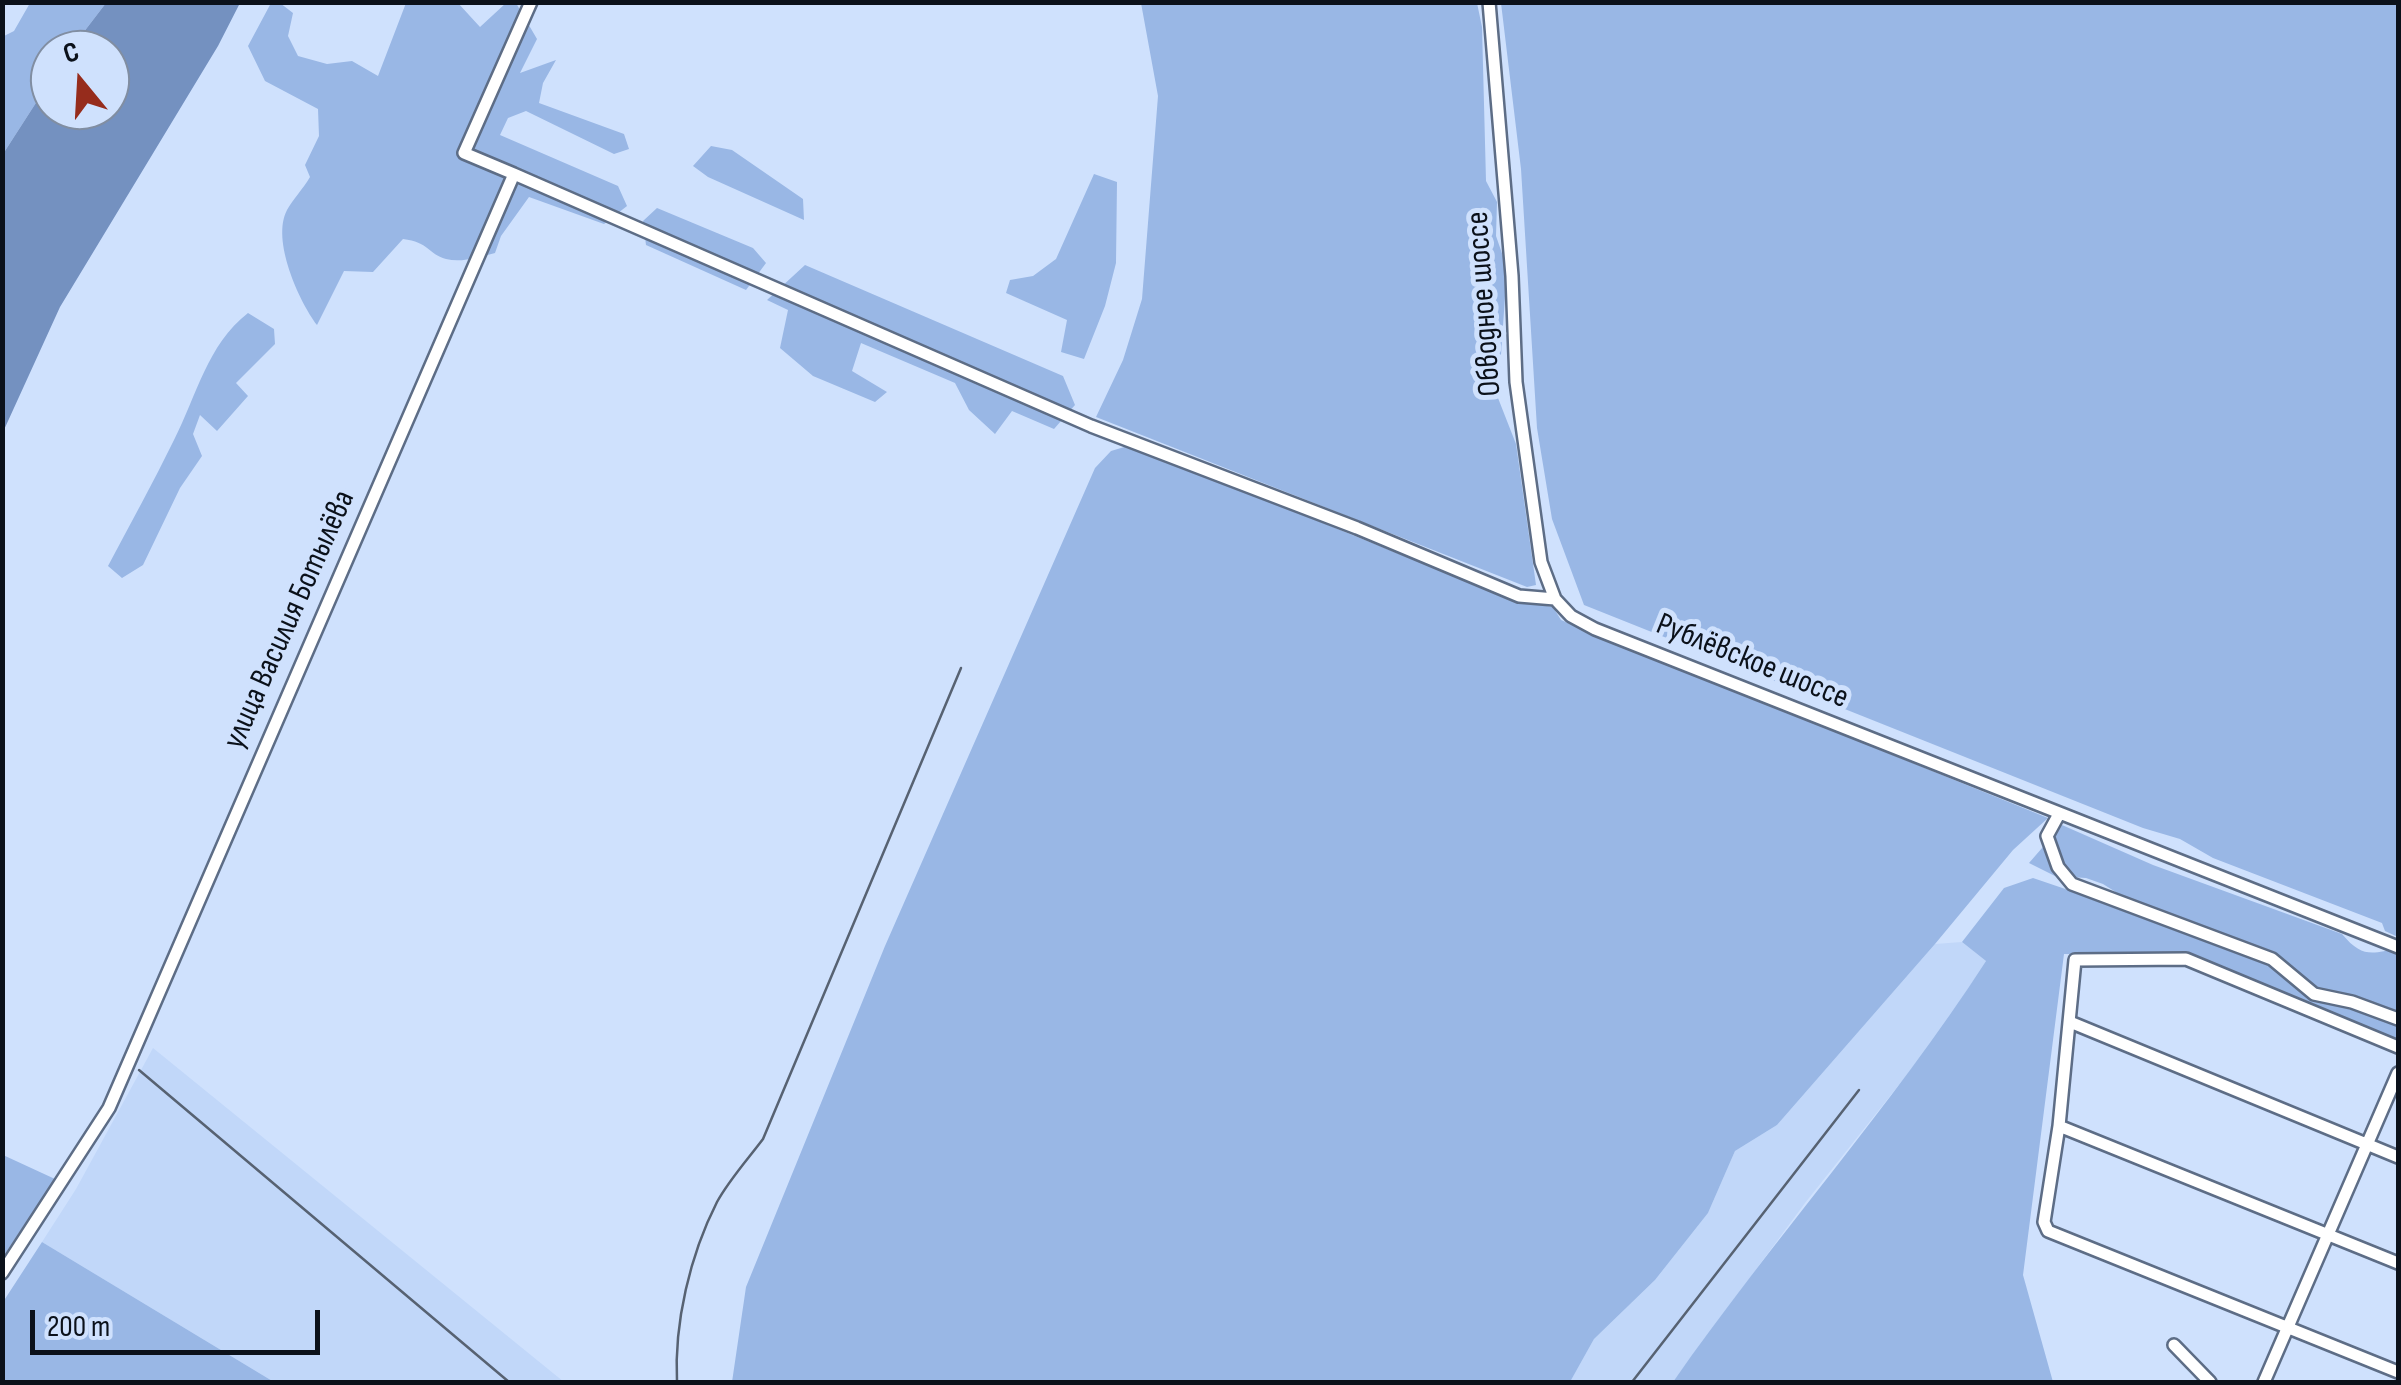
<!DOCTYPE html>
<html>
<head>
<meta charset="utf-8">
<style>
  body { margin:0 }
  #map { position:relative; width:2401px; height:1385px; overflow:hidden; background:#cfe1fd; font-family:"Sofia Sans Condensed",sans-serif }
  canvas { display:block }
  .frame { position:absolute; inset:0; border:5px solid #0b111a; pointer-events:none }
  .north { position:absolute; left:30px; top:30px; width:100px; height:100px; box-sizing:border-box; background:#cfe1fd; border:2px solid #818ea2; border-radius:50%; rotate:342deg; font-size:28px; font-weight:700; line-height:40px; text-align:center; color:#0b111a }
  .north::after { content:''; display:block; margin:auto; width:35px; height:45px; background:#962c1c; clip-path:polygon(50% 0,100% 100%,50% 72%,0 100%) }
  .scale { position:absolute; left:30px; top:1310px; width:290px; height:45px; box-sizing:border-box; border:5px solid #0b111a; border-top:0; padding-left:12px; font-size:30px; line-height:35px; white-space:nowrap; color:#0b111a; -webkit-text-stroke:8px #cfe1fd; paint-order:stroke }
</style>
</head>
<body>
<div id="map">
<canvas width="2401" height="1385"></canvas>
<div class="frame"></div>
<div class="north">С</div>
<div class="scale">200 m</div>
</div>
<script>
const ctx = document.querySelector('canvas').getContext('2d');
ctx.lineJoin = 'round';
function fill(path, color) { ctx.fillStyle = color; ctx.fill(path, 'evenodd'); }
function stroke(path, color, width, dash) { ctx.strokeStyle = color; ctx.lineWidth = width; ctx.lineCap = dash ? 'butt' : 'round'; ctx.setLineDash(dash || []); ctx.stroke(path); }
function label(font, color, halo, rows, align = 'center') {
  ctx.font = font + ' "Sofia Sans Condensed",sans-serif'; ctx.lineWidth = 10; ctx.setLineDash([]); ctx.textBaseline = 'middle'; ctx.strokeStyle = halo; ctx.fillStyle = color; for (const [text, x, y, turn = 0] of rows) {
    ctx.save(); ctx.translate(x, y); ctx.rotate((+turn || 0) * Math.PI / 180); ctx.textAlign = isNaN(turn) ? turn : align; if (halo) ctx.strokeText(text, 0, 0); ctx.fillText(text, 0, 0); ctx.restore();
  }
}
fill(new Path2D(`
  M1962 942 1986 961 1937 1037 1805 1203 1673 1382H1570L1594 1339 1655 1280 1708 1213 1735 1151 1777 1125 1935 944Z
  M153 1048 564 1382H274L42 1242 76 1189Z`), '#c1d7f9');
fill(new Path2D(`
  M30 3H106L70 50H50V81L3 154 2 37 14 31Z
  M271 3H280L293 13 288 36 298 56 327 64 352 61 378 76 406 3H458L480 27 506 3H516L537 39 520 73 556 60 543 83 539 103 624 134 629 149 614 154 526 111 508 118 500 135 618 186 627 206 604 224 529 197 501 236 495 253C479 257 462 263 446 259 428 254 429 242 403 239L373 272 344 271 317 325C299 301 271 240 287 210 293 199 303 189 310 177L305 165 319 136 318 109 265 81 248 46Z
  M1141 3H1477L1482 27 1486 181 1497 202 1496 236 1507 268 1498 398 1516 444 1536 585 1527 587 1096 417 1123 360 1142 299 1158 96Z
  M1501 3H2398V937L2385 931 2382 923 2213 858 2180 839 2143 828 1584 605 1552 519 1537 428 1521 169Z
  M711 146 732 150 803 199 804 220 708 177 693 166Z
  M1094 174 1117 182 1116 263 1105 306 1084 359 1061 352 1067 320 1006 293 1010 280 1033 276 1056 259Z
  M657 208 753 248 766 263 746 290 646 245 643 221Z
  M805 265 1063 376 1075 405 1054 429 1012 411 995 434 969 410 955 383 861 343 852 371 887 392 875 402 813 376 780 348 788 310 767 300Z
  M248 313 274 329 275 344 236 383 248 396 217 431 200 415 193 434 202 456 180 488 143 565 122 578 108 566C130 524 153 483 174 440 197 395 207 345 248 313Z
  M1131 445 1515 601 1553 607 1561 620 1575 626 2048 818 2013 850 1935 944 1777 1125 1735 1151 1708 1213 1655 1280 1594 1339 1570 1382H732L746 1287 885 946 1095 468 1111 451Z
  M2062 825 2153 865 2342 934C2362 958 2372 954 2398 948V1040L2186 955 2064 954 2023 1275 2053 1382H1673C1773 1239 1891 1108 1986 961L1962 942 2004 888 2033 878 2130 911 2133 903 2103 884 2086 878 2055 876 2029 863Z
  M3 1155 55 1179 3 1257 2 1155Z
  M42 1242 274 1382H3V1302Z`), '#99b7e5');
fill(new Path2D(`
  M106 3H240L218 46 60 307 3 432V154L50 81V110H110V50H70Z`), '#7491c0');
const minor = new Path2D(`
  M1489 2 1512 276 1516 382 1541 562 1555 599 1571 616 1595 629 2398 947
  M514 174 1091 426 1357 528 1519 596 1555 599
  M2059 814 2047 836 2058 867 2072 884 2272 959 2314 994 2352 1002 2398 1019
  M2070 1022 2398 1157
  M2398 1047 2186 959 2075 960 2059 1126 2044 1222 2048 1231 2398 1372
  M2059 1126 2398 1263
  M2 1273 109 1108 514 174 464 153 531 2
  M2174 1345 2210 1382
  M2264 1382 2398 1073`);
stroke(minor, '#5d6d86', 16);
stroke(minor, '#fff', 11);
stroke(new Path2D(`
  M139 1070 509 1382
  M677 1382C674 1323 690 1255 717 1202 729 1180 748 1159 763 1139L961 668
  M1632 1382 1859 1090`), '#576272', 2.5);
label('32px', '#0b111a', '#cfe1fd', [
  ["Обводное шоссе",1485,304,-94],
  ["улица Василия Ботылёва",290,620,-66],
  ["Рублёвское шоссе",1752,662,22]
]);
</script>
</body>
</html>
